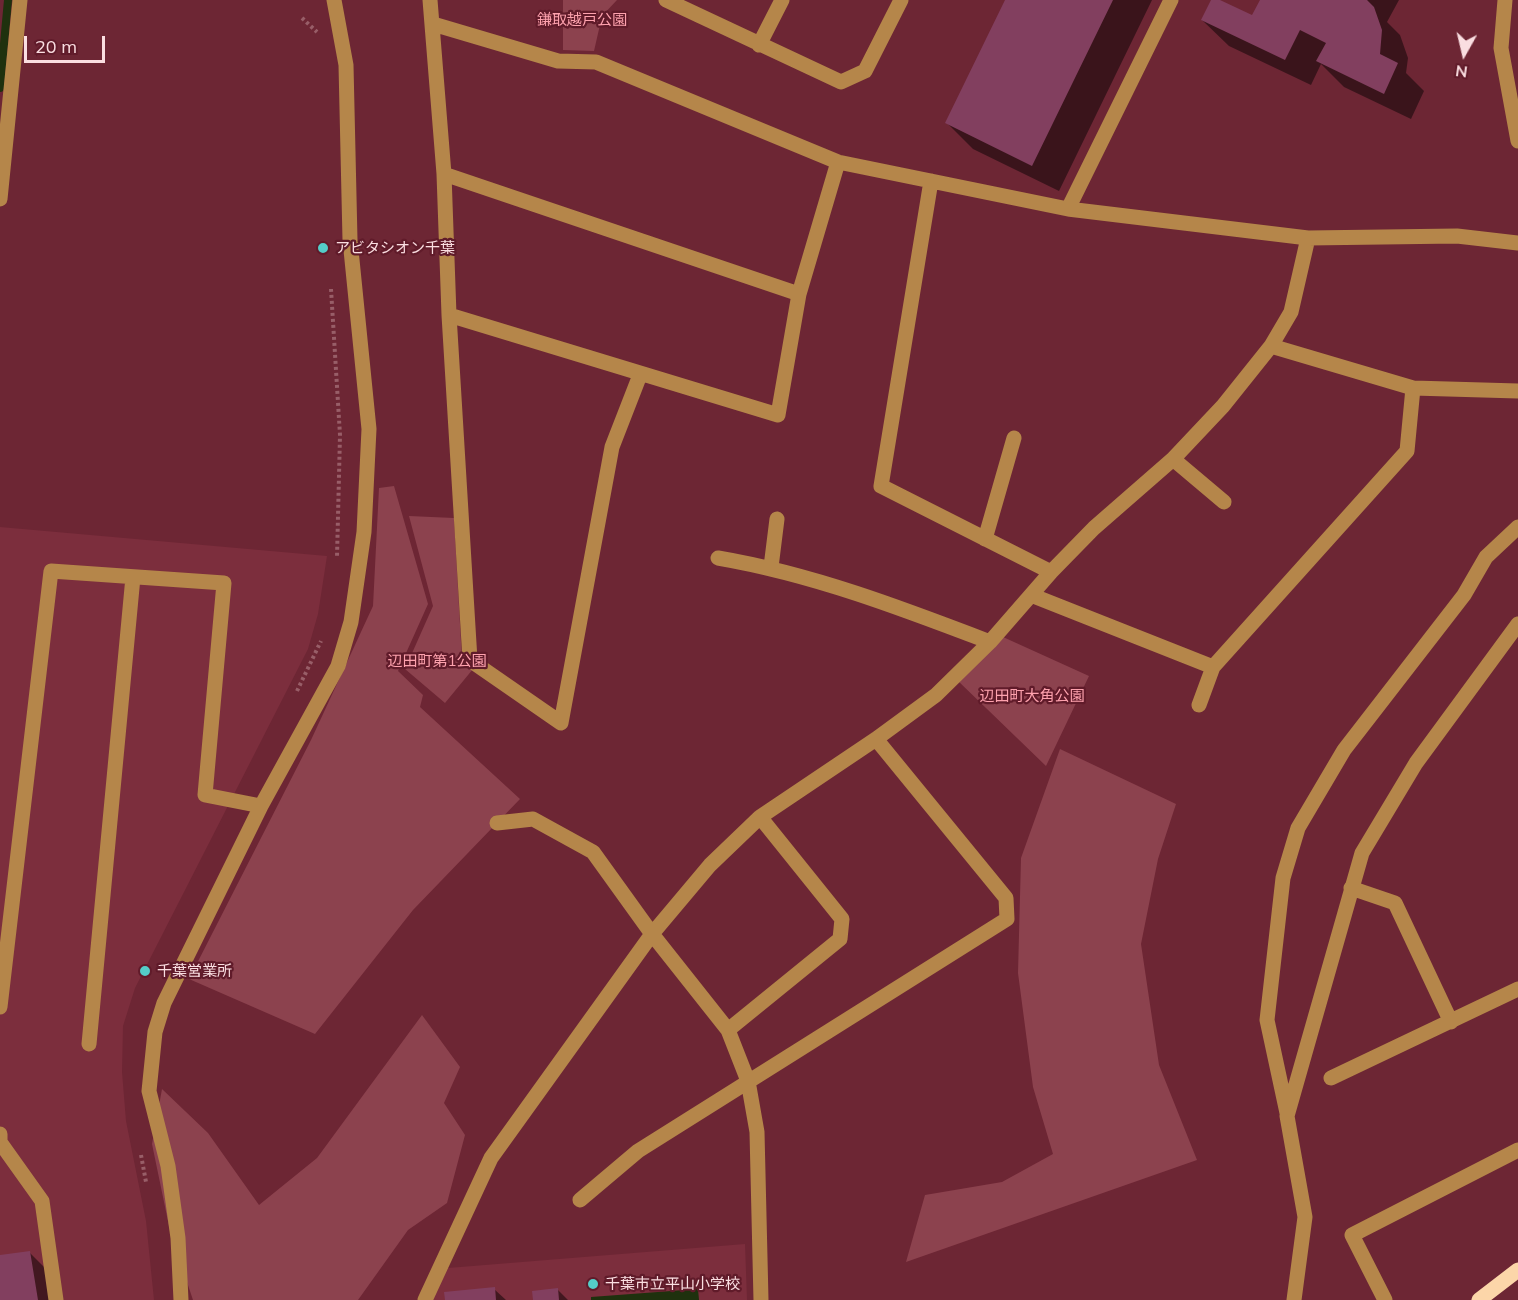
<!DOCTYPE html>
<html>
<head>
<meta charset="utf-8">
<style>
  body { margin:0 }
  #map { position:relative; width:1518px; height:1300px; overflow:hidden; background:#6d2634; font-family:Mulish,sans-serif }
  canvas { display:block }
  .north { position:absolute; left:1434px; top:24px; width:60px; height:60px; -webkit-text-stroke:4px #601b2a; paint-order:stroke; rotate:188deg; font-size:16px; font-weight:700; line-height:24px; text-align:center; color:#fadee1 }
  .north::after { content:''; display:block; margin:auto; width:21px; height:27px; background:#fadee1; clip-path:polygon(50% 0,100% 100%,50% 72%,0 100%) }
  .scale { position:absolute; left:24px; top:36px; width:81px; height:27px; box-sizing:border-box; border:3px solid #fadee1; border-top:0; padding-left:8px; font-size:18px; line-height:21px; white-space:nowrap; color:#fadee1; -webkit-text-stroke:4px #601b2a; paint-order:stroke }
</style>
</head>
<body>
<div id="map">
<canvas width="1518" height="1300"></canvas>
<div class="north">N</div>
<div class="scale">20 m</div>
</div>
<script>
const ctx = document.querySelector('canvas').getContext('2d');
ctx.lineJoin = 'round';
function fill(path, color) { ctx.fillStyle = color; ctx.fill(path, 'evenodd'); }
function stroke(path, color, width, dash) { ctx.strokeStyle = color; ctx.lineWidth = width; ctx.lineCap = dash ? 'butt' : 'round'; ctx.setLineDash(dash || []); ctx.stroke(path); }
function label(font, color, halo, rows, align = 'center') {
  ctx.font = font + ' Mulish,"Noto Sans JP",sans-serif'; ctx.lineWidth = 4.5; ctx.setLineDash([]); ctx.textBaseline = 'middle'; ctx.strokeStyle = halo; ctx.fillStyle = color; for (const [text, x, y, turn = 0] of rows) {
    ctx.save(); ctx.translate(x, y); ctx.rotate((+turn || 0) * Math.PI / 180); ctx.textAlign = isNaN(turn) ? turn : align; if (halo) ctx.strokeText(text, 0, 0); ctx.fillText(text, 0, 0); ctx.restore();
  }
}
fill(new Path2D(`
  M0 527 327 556 318 614 308 649 135 988 123 1026 122 1072 126 1121 146 1221 154 1300H0Z
  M745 1244 747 1300H431L448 1268Z`), '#7c2e3d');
fill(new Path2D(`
  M563 0H617L602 16 594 51 563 50Z
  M394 486 428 604 398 671 423 695 420 707 520 799 413 910 315 1034 189 979 311 740 373 606 379 488Z
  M409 516 454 518 462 660 473 669 445 703 405 669 433 606Z
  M1003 637 1089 676 1046 766 957 680Z
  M1060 749 1176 804 1158 859 1141 944 1159 1065 1197 1160 906 1262 925 1195 1002 1182 1053 1154 1033 1087 1018 973 1021 858Z
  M422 1015 460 1067 444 1103 465 1135 447 1203 408 1230 358 1300H193L170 1231 152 1144 162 1089 208 1133 259 1205 317 1158Z`), '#8c424e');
fill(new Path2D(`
  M698 1289 699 1300H591V1297Z`), '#1f310e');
fill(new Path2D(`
  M1007 0H1152L1059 191 973 149 947 123Z
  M1213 0 1253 17 1262 0H1399L1387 22 1400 35 1408 58 1406 73 1424 91 1411 119 1344 87 1321 64 1311 85 1229 46 1202 20Z
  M30 1253 56 1279 59 1300H0V1256Z
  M494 1289 506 1300H447Z
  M558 1290 568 1300H534Z`), '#0007');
stroke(new Path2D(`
  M0 88 8 0`), '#1f310e', 8);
fill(new Path2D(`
  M1005 0H1113L1032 166 945 123Z
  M1211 0H1220L1252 15 1260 0H1367L1374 7 1382 30 1380 54 1398 63 1384 94 1316 61 1326 43 1300 30 1285 60 1201 20Z
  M30 1251 38 1300H0V1255Z
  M495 1287 496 1300H445L444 1292Z
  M558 1288 559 1300H533L532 1291Z`), '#823f5f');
stroke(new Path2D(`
  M302 18 317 32
  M331 289 340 435 337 557
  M297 691 321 641
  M141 1155 146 1182`), '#985e68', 4, [3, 3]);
stroke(new Path2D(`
  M430 0 444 174 449 315 470 660 561 723 612 447 640 375
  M666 0 841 82 865 71 901 0
  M1505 0 1501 48 1518 141
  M433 24 558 61 596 62 838 162 1068 209 1308 238 1457 236 1518 243
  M759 45 782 0
  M444 174 799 294
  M931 181 881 486 1051 572
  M0 199 20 0
  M1068 209 1171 0
  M449 315 778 415 799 294 838 162
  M1271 346 1413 388 1518 391
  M1173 459 1224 502
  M985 539 1014 438
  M718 558C812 574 901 608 990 642
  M771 567 777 519
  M1031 595 1213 667
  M1199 705 1213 667 1407 451 1413 388
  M497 823 533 819 593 852 652 934 728 1030 748 1081 757 1132 761 1300
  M1351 888 1395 903 1451 1022
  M0 1007 51 571 224 583 205 795 261 806
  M728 1030 840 939 842 919 760 817
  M89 1044 133 577
  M1331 1078 1518 989
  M1287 1113 1267 1020 1283 878 1298 828 1344 750 1464 595 1486 557 1518 527
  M0 1134V1142L42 1201 56 1300
  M580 1200 638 1151 1007 919 1006 898 876 739
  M181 1300 178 1238 168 1166 149 1091 155 1032 164 1003 261 806 338 666 351 622 364 532 369 429 350 240 346 65 334 0
  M425 1300 491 1158 652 934 710 865 760 817 876 739 936 695 990 642 1051 572 1094 528 1173 459 1223 406 1271 346 1291 312 1308 238
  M1294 1300 1305 1217 1287 1116 1362 853 1416 763 1518 624
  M1385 1300 1352 1235 1518 1150`), '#b5864a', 15);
stroke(new Path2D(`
  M1479 1300 1518 1270`), '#fcd6a9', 15);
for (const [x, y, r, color] of [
  [323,248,6,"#54cdc8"],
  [145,971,6,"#54cdc8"],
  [593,1284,6,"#54cdc8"]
]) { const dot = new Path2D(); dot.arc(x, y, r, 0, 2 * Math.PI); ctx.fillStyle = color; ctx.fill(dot); stroke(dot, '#601b2a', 2); }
label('15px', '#fea2ae', '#601b2a', [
  ["鎌取越戸公園",582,20],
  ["辺田町第1公園",437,661],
  ["辺田町大角公園",1032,696]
]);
label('15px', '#fadee1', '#601b2a', [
  ["アビタシオン千葉",335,248],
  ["千葉営業所",157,971],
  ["千葉市立平山小学校",605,1284]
], 'left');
</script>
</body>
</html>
